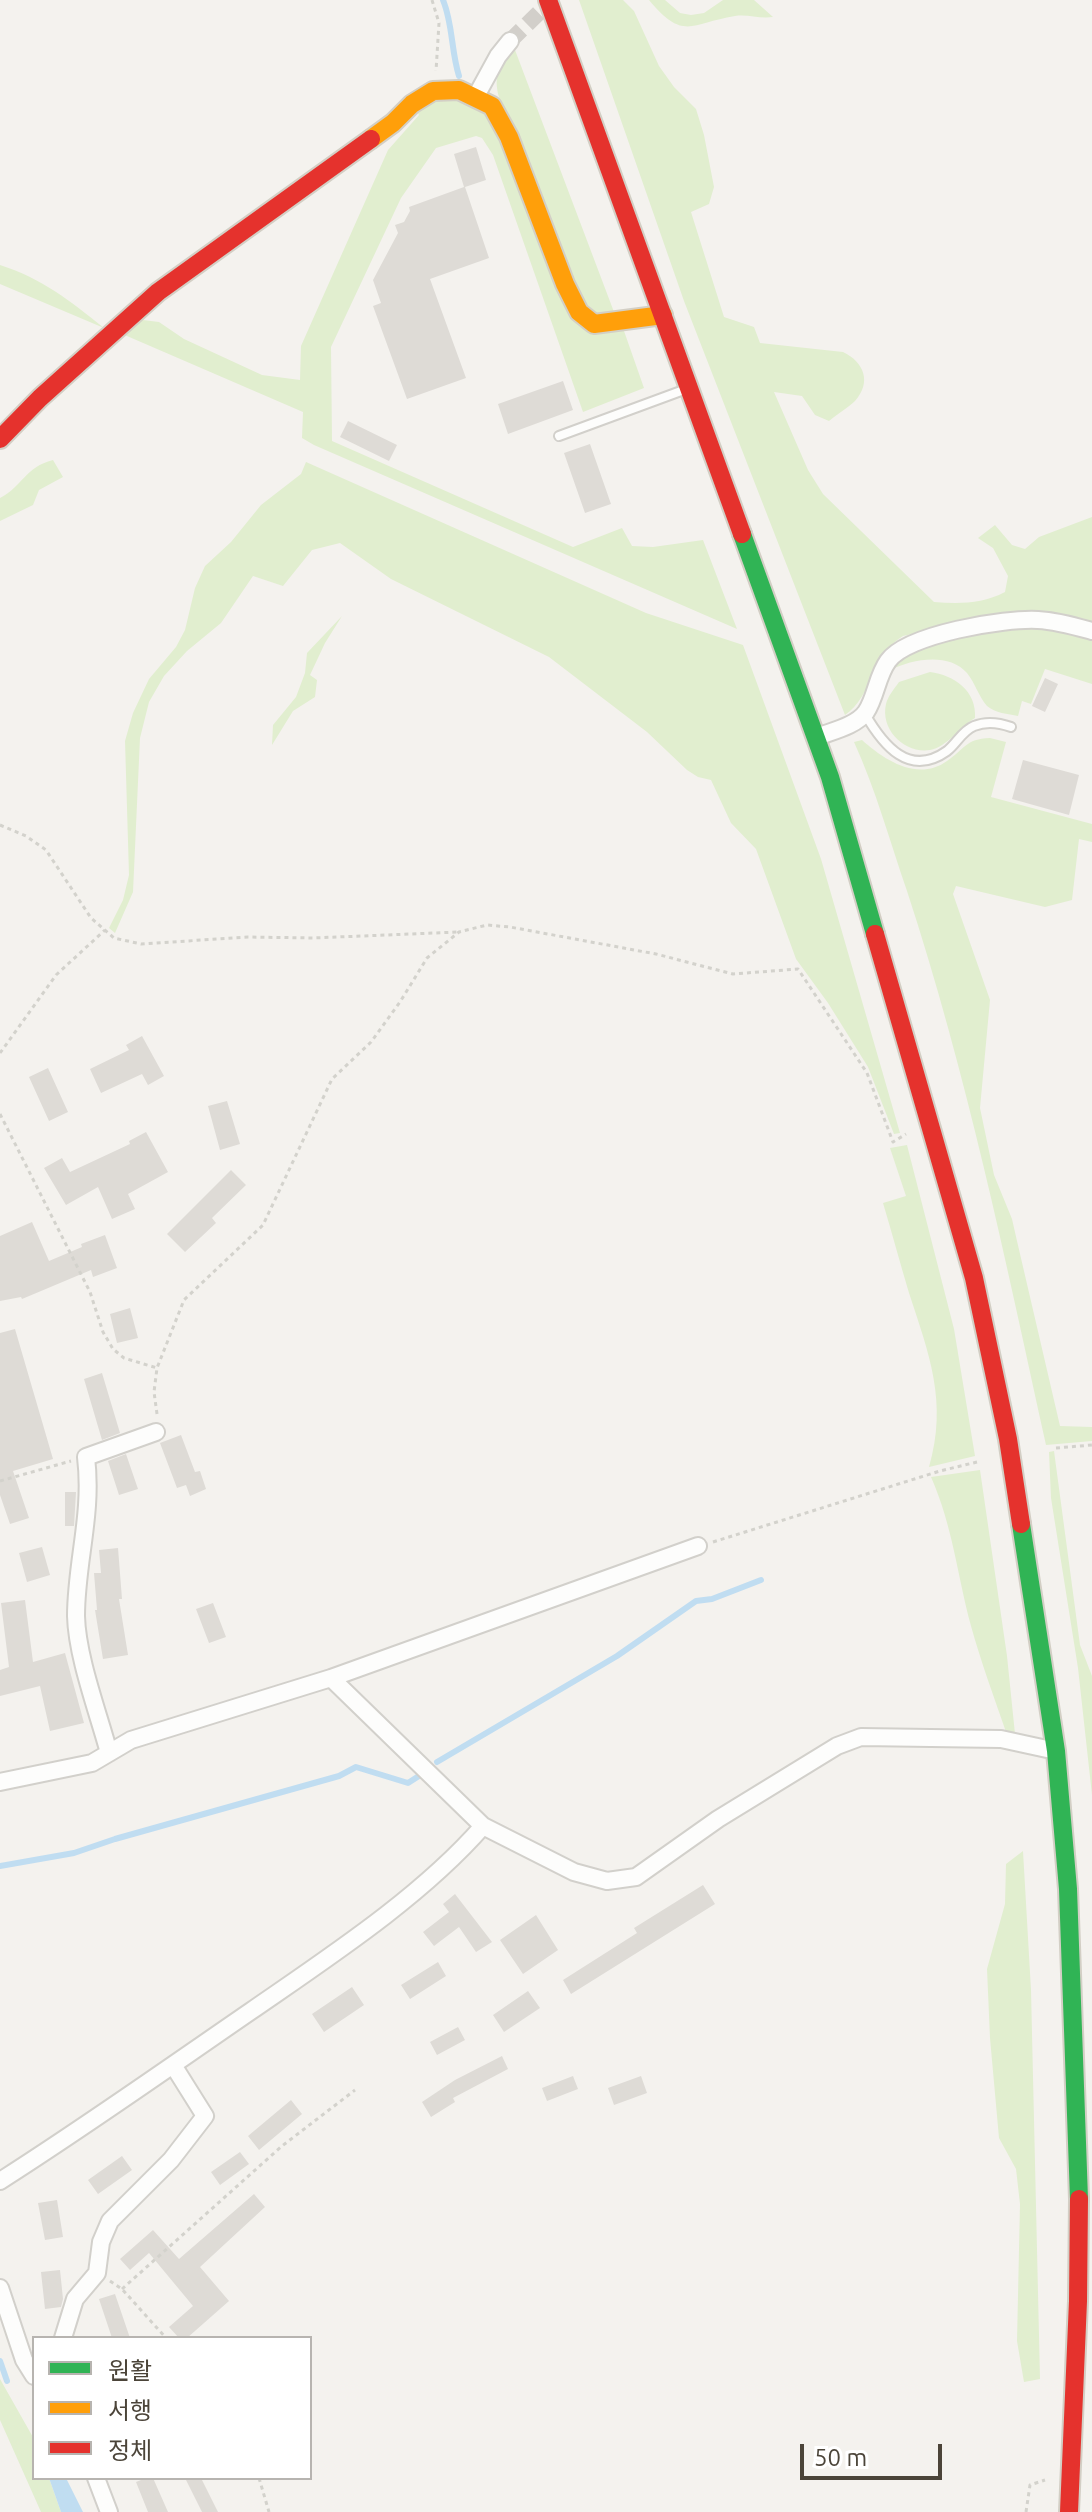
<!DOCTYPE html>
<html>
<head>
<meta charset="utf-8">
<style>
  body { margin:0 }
  #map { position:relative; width:1092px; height:2512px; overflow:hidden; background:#f4f2ee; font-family:Ubuntu,"Noto Sans KR",sans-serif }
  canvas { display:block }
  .legend { position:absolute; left:32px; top:2336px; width:280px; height:144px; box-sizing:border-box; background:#fff; border:2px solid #b7b4b0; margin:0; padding:10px 14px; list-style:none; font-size:24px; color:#4b4439 }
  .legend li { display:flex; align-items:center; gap:16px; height:40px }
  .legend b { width:40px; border:2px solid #b7b4b0 }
  .scale { position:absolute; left:800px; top:2444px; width:142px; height:36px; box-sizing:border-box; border:4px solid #4b4439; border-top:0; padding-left:10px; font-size:24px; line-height:28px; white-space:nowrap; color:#4b4439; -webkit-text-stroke:6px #fff; paint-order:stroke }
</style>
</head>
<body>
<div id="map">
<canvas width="1092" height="2512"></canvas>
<ul class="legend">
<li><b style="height:10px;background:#30b455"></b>원활</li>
<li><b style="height:10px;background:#ff9f0a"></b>서행</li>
<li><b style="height:10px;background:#e5322d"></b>정체</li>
</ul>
<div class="scale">50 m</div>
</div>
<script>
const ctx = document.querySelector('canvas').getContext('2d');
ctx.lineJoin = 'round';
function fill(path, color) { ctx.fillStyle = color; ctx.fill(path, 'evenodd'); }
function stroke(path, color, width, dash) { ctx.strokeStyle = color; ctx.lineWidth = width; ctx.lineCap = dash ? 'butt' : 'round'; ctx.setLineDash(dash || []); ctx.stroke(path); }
fill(new Path2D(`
  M579 0H623L634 11 659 66 674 87 696 109 704 135 714 187 709 204 691 212 724 317 754 327 760 343 843 352C864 362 872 382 855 401 848 408 837 414 829 421L815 415 802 396 774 392 808 470 823 494 934 602C959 604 982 604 1005 592L1008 576 993 548 978 538 995 525 1012 545 1025 549 1039 537 1092 517V625L999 615 903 636C872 655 873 696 845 715L684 301Z
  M649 0H665L680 13 691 15 704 13 723 0H754L773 17C759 19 748 14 735 16 691 23 684 42 649 0Z
  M515 50 614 312 599 315 583 301 500 100C493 80 497 63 515 50Z
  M450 96 483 113 495 125 562 294 624 331 644 388 583 412 493 155 482 138 476 136 436 148 401 198 331 347 332 441 573 547 622 528 632 546 653 547 703 540 737 629 314 445 302 438 303 412 120 333 135 319 159 322 184 339 262 375 300 380 301 346 388 150 419 115 415 108Z
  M0 265C43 279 69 300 104 328L0 284Z
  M53 460 63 477 39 490 33 505 0 521V498C23 486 25 467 53 460Z
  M306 462 646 613 743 645 821 859 900 1133 894 1134 868 1067 828 1003 796 959 756 849 731 823 711 780 698 777 687 770 647 732 549 657 391 579 340 543 312 550 283 586 253 576 221 623 187 651 164 676 149 702 140 738 133 892 115 933 109 928 123 900 129 875 125 741 133 713 149 679 176 647 185 630 195 588 205 566 231 542 261 505 301 474Z
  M342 616 325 643 310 675 317 680 315 697 293 711 272 745 273 725 296 697 305 673 307 653Z
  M1042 624 1092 635V684L1045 669 1031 704 1022 701 1018 716C1008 714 995 713 987 706 979 697 975 683 967 673 949 652 912 659 890 670L909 649 988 630Z
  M930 672C954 675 977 691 975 718 960 727 947 747 930 750 905 754 880 730 886 704 888 696 894 689 899 682Z
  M990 738 1006 742 991 797 1092 824V842L1079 839 1072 900 1045 907 956 886 953 894 990 1000 980 1108 994 1175 1012 1219 1017 1241 1060 1426 1092 1427V1441L1046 1445C1005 1258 967 1074 907 891 890 842 876 790 854 742L862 740C884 760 918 782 947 761 965 749 965 739 990 738Z
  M907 1145 954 1329 975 1456 929 1467C948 1402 929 1354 909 1293 900 1263 892 1233 883 1203L906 1196 890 1148Z
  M1054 1451 1080 1645 1092 1676V1795L1078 1668 1051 1498 1049 1452Z
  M980 1470 1007 1656 1015 1734 1006 1732C994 1697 981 1662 971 1626 957 1574 953 1527 931 1477Z
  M1023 1851 1031 1990 1040 2379 1024 2382 1017 2341 1020 2204 1016 2169 999 2138 990 2038 987 1969 1005 1904 1006 1864Z
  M0 2379 34 2439V2478H49L61 2512H41L0 2420Z`), '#e1eecf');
fill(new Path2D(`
  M49 2478H66L83 2512H61Z`), '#c0ddf1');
stroke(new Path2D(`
  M443 0C453 24 451 51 459 76
  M437 1762 617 1656 696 1601 712 1599 761 1580
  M0 1866 74 1853 115 1839 339 1776 356 1767 408 1783 422 1774
  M0 2361 7 2381`), '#c0ddf1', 6);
fill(new Path2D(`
  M476 147 486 180 465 187 489 258 430 279 466 378 407 399 373 306 381 303 373 280 398 233 395 225 404 222 410 211 409 207 464 187 454 154Z
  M563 381 573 410 508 434 498 404Z
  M348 421 397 445 389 461 340 437Z
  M590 444 611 504 585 513 564 453Z
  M1045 678 1058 684 1045 712 1032 706Z
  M1023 760 1079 775 1069 815 1012 799Z
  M142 1036 164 1076 148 1085 142 1074 101 1093 90 1069 129 1050 126 1045Z
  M48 1068 68 1112 49 1121 29 1077Z
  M227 1101 240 1144 220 1150 208 1106Z
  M146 1132 168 1172 128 1194 135 1209 112 1219 98 1187 66 1205 44 1168 62 1158 70 1172 130 1144 129 1141Z
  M231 1170 246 1185 212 1218 216 1223 185 1252 167 1234Z
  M32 1222 49 1261 82 1247 81 1244 105 1235 117 1268 93 1277 91 1270 22 1299 21 1297 0 1301V1236Z
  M130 1308 138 1338 117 1343 110 1314Z
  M15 1329 53 1459 13 1471 29 1518 10 1524 0 1495V1333Z
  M102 1373 120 1433 102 1440 84 1379Z
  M181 1435 195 1472 200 1471 206 1489 190 1496 186 1485 177 1488 160 1443Z
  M126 1454 138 1489 119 1495 108 1461Z
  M65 1492H76L74 1526H65Z
  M42 1547 50 1575 27 1582 19 1553Z
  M118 1548 122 1599H119L128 1655 103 1659 95 1610H97L94 1573H101L99 1550Z
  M25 1600 33 1662 65 1653 84 1723 50 1731 40 1686 0 1696V1670L9 1667 1 1603Z
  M213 1603 226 1637 209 1643 196 1609Z
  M703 1885 715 1904 571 1994 563 1980 637 1933 634 1928Z
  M455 1894 492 1942 476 1952 459 1927 434 1946 423 1932 449 1912 443 1904Z
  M536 1915 558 1950 523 1974 500 1940Z
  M438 1962 446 1976 410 1999 401 1985Z
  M352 1987 364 2005 324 2032 312 2014Z
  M528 1991 540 2008 504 2032 493 2015Z
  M458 2027 465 2040 437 2055 430 2042Z
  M502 2056 508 2069 453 2098 455 2102 431 2117 422 2102 455 2080Z
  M573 2076 578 2089 547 2101 542 2088Z
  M641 2076 647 2093 614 2105 608 2088Z
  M291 2100 302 2114 259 2150 248 2136Z
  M240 2152 249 2164 220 2185 211 2172Z
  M122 2156 132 2170 98 2194 88 2180Z
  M254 2194 265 2207 200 2267 229 2301 187 2338H179L169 2327 193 2306 149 2253 130 2270 120 2259 153 2230 179 2259Z
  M57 2200 63 2237 45 2240 38 2203Z
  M60 2270 63 2299 61 2307 45 2309 41 2272Z
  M115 2294 130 2338H112L99 2299Z
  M146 2478H153L168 2512H148L136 2482Z
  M185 2478H201L218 2512H202Z`), '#dedbd6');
stroke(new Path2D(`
  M510 41 551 1`), '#d2cfca', 16, [16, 8]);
const lane = new Path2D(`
  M559 436 681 391
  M865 714C883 745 909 778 947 751 957 743 962 731 974 726 986 721 1000 723 1011 727`);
const street = new Path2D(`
  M475 98 498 56 510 41
  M817 737C832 731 856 726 866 712 876 697 877 676 888 661 907 634 1005 618 1038 620 1057 621 1074 626 1092 631
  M331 1678 483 1826 574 1872 607 1881 636 1877 718 1819 837 1746 861 1737 1001 1739 1056 1751
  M109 1753C98 1712 77 1657 76 1616 76 1562 93 1514 86 1457L156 1432
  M0 1782 92 1763 131 1740 331 1678 698 1546
  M0 2181C85 2127 168 2068 251 2011 329 1957 421 1897 483 1826
  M0 2288 24 2360 34 2376
  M63 2338 75 2299 97 2273 101 2242 110 2221 171 2160 205 2116 173 2065
  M96 2478 109 2512`);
const fast = new Path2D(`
  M742 534 830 777 875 934
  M1021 1524 1056 1751 1068 1889 1079 2199`);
const slow = new Path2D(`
  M371 139 393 123 412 104 433 91 459 90 492 106 509 137 565 284 579 312 594 324 663 315`);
const jam = new Path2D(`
  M548 0 742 534
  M0 439 40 398 158 292 371 139
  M875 934 974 1278 1008 1439 1021 1524
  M1069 2512 1078 2301 1079 2199`);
stroke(lane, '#d2d0cb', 12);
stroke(street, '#d2d0cb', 20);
stroke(fast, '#d3cfc5', 22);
stroke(slow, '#d3cfc5', 22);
stroke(jam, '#d3cfc5', 22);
stroke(new Path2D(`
  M432 0 439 23 436 71
  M0 825 26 836 46 850 91 918 114 938 141 944 248 937 313 938 459 932
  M0 1053 56 975 105 930
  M0 1114 90 1292 103 1332 113 1349 124 1358 157 1368
  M157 1414 154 1392 157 1368 184 1300 263 1225 332 1079 371 1042 400 1002 427 958 459 932 487 925 510 927 656 954 733 974 798 969 867 1073 893 1142 906 1134
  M1056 1448 1092 1445
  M0 1481 71 1461
  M713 1542 940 1471 977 1462
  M110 2281 122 2289 166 2338
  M122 2289 282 2146 355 2090
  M259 2478 269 2512
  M1026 2512 1030 2485 1045 2480`), '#d3d2cc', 3, [4, 4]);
stroke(lane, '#fdfdfc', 8);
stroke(street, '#fdfdfc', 16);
stroke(fast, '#30b455', 18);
stroke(slow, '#ff9f0a', 18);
stroke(jam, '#e5322d', 18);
</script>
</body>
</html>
